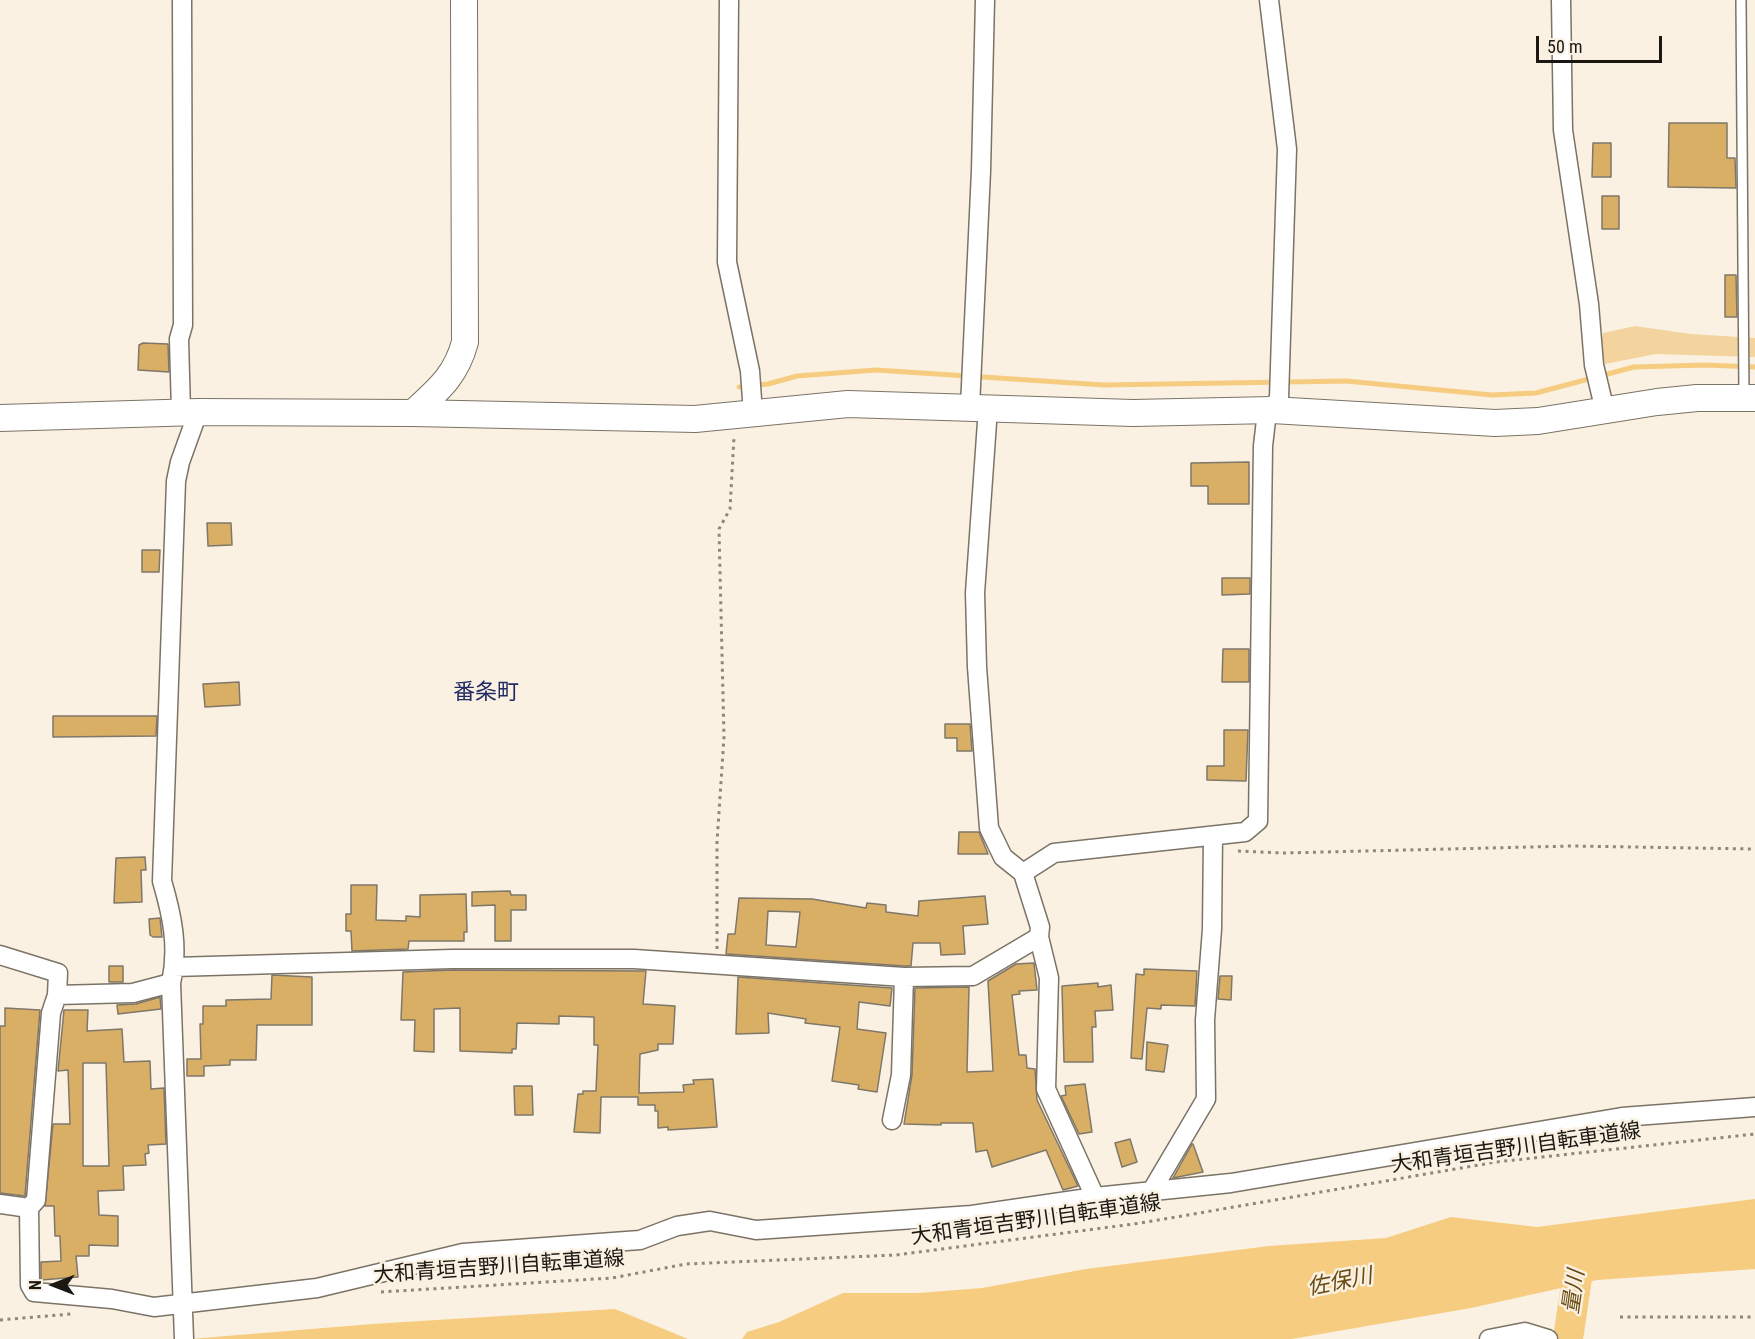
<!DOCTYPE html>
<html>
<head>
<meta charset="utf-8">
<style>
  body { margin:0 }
  #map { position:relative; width:1755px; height:1339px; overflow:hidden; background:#faf1e2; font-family:"Roboto Condensed",sans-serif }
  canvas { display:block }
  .north { position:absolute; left:24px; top:1255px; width:60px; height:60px; -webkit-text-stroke:4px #faf1e2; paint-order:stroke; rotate:270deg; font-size:16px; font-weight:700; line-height:24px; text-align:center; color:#1b1813 }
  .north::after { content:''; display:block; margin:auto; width:21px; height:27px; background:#1b1813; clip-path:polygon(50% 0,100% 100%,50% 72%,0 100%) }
  .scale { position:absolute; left:1536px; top:36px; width:126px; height:27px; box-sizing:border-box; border:3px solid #1b1813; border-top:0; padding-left:8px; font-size:18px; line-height:21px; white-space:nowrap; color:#1b1813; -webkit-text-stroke:4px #faf1e2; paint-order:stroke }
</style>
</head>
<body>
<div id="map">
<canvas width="1755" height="1339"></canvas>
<div class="north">N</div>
<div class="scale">50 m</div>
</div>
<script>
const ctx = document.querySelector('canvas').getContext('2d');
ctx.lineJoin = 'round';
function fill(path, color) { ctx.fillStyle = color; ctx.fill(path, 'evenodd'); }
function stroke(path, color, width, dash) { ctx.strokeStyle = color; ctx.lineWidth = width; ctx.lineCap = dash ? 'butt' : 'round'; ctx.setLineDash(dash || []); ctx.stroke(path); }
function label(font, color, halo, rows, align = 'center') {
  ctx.font = font + ' "Roboto Condensed","Noto Sans JP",sans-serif'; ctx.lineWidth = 5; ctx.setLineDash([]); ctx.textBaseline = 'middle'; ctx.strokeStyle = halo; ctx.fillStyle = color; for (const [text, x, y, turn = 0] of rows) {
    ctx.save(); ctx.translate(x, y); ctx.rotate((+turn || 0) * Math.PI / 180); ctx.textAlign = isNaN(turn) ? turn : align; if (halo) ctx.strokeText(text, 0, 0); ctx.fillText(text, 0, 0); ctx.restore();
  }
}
fill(new Path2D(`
  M1635 326 1691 334 1755 338V357L1656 354 1605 364 1600 345 1603 333Z`), '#f4d49e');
fill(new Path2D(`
  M1755 1199V1269L1597 1280 1471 1308 1292 1339H742L747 1332 779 1322 843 1293H919L982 1288 1086 1269 1269 1246 1386 1238 1451 1217 1537 1227Z
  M615 1309 688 1339H190L372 1324Z`), '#f6cc81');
stroke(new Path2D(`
  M739 387 768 384 797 376 876 370 1104 385 1346 381 1492 395 1536 393 1634 367 1705 365 1755 367`), '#f6cc81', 5);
stroke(new Path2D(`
  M1568 1339 1582 1244`), '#f6cc81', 30);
const building = new Path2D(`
  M1669 123H1727V158H1735L1736 188 1668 187Z
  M1593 143H1611V177H1592Z
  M1602 196H1619V229H1602Z
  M1725 275H1736L1737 317H1725Z
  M143 343 168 344 169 372 138 370 139 345Z
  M1249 462V504H1208V486H1191V463Z
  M207 523H231L232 545 208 546Z
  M142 550H160L159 572H142Z
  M1222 578H1250V594L1222 595Z
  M1223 649H1249V682H1222Z
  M239 682 240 705 205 707 203 684Z
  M53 716H157L156 736 53 737Z
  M945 724H970L972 751H957V738H945Z
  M1224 730H1248L1246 781 1207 780V766H1224Z
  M959 832H979L988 854H958Z
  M145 857 146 870H141L142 902 114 903 116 858Z
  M351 885H377L376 920 406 921V916L420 917V895L466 894 467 932H464V941H409L408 949 352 951 351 931H346V914H351Z
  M510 891 511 895H526V910H511V941H495V905L472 906V892Z
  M985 896 988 924 963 926 965 954 941 955 940 943H913L911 966H904L726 954 728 934H735L739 898 812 899 866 908 867 903 886 905V912L918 916 919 901ZM768 911 800 912 796 947 766 945Z
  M160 918 162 937H153L150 935 149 919Z
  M1034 963 1037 990 1019 991 1020 994 1012 995 1019 1055H1026L1027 1068 1035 1069 1037 1100 1078 1186 1063 1190 1046 1150 992 1167 987 1150 976 1152 973 1123H941V1125L904 1124 912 1075 915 988 969 987 967 1072 993 1071 988 981 1016 964Z
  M109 966H123V982H109Z
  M1144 969 1197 971 1195 1006 1161 1005V1009L1147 1008 1142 1059 1131 1058 1136 974 1144 975Z
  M452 970 646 971 643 1004 675 1006 673 1044H658V1050L640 1054 639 1093 684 1092 683 1085 694 1084 693 1080 713 1079 717 1127 668 1130V1127L658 1128V1111H655V1105H638V1097H601L600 1133 574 1132 578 1094H583V1091H596L598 1045H594V1017L559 1016V1024L517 1023 516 1049H512V1053L460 1051V1008L434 1009V1052L414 1051 415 1020H401L403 972Z
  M272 975 312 977V1025H257L256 1060H230V1065L204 1066V1076H187V1059H201L200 1024H203V1006H226V1000L271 999Z
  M1220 976H1232L1231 1000 1218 999Z
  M738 977 892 988 890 1006 859 1002 857 1029 886 1033 877 1092 858 1089 859 1085 832 1081 840 1027 805 1023 806 1019 768 1013 769 1033 736 1034Z
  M1098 983V987L1111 985 1113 1010 1095 1011 1096 1027H1092L1093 1062H1064L1062 986Z
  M160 997 161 1009 118 1014 117 1005 136 1004Z
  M5 1008 40 1010 25 1196 0 1193V1026H5Z
  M64 1010H88L87 1031 122 1029 124 1062 150 1061 151 1089 164 1088 166 1144 148 1145 149 1153 145 1154 146 1165 123 1166 124 1190 98 1191 99 1215 118 1216V1246L89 1245V1256H76L78 1277 41 1280V1262L61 1261 60 1236H55L54 1206H45L53 1124H70L68 1070 58 1071ZM83 1063H106L109 1166H83Z
  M1147 1042 1168 1045 1164 1072 1146 1070Z
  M1085 1084 1092 1132 1079 1134 1061 1096 1066 1095 1065 1086Z
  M514 1086H532L533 1115H515Z
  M1130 1139 1137 1162 1122 1167 1115 1143Z
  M1193 1144 1203 1172 1173 1178 1192 1144Z`);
fill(building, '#d9af65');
stroke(building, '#7f7769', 1.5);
const lane = new Path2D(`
  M1741 0 1744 397`);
const street = new Path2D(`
  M729 0 727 262 750 371 753 414
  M1561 0 1563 130 1589 304 1594 365 1605 411
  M970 407 981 171 985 0
  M988 408 975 593 977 667 989 828 1003 857 1023 873 1040 927 1039 937 1049 978 1046 1089 1095 1197
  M181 412 179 339 183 325 182 0
  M1023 873 1054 853 1245 832 1258 821 1263 446 1266 420 1279 398 1287 149 1269 0
  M0 955 58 973 57 995 51 1013 36 1200 29 1208 0 1204
  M174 967 452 959H634L904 977 973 976 1039 937
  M57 995 133 993 171 983
  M892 1120 901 1075 904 977
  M1151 1192 1206 1099 1205 1020 1212 929 1213 836
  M29 1208 30 1285 34 1292 112 1299 154 1307 317 1288 463 1253 640 1240 677 1226 710 1221 756 1230 972 1215 1095 1197 1231 1183 1622 1117 1755 1107
  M184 1339 171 983C179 947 172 915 162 881L176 481 180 462 198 412
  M1489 1339 1525 1332 1548 1339`);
const secondary = new Path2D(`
  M413 413C438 390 456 376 465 342L464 0
  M0 418 198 412 413 413 695 419 848 404 1133 413 1272 410 1495 423 1538 421 1657 402 1697 398H1755`);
stroke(lane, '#7b7366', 12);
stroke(street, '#7b7366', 21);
stroke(secondary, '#7b7366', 28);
stroke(new Path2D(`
  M1238 851 1283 853 1572 846 1755 849
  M717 949V842L724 737 719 529 730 509 734 437
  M381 1292 612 1278 686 1264 896 1255 1141 1223 1496 1162 1755 1134
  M1620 1317H1755
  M0 1320 71 1314`), '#8d877d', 3, [3, 4.5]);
stroke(lane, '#fff', 9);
stroke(street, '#fff', 18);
stroke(secondary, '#fff', 26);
label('21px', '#1b1813', '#faf1e2', [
  ["大和青垣吉野川自転車道線",1516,1149,-8],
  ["大和青垣吉野川自転車道線",1036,1221,-8],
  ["大和青垣吉野川自転車道線",499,1268,-4]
]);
label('22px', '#222b64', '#faf1e2', [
  ["番条町",486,693]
]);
label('italic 22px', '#694c13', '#faf1e2', [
  ["佐保川",1340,1283,-11],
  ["量川",1575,1292,-82]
]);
</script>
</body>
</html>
